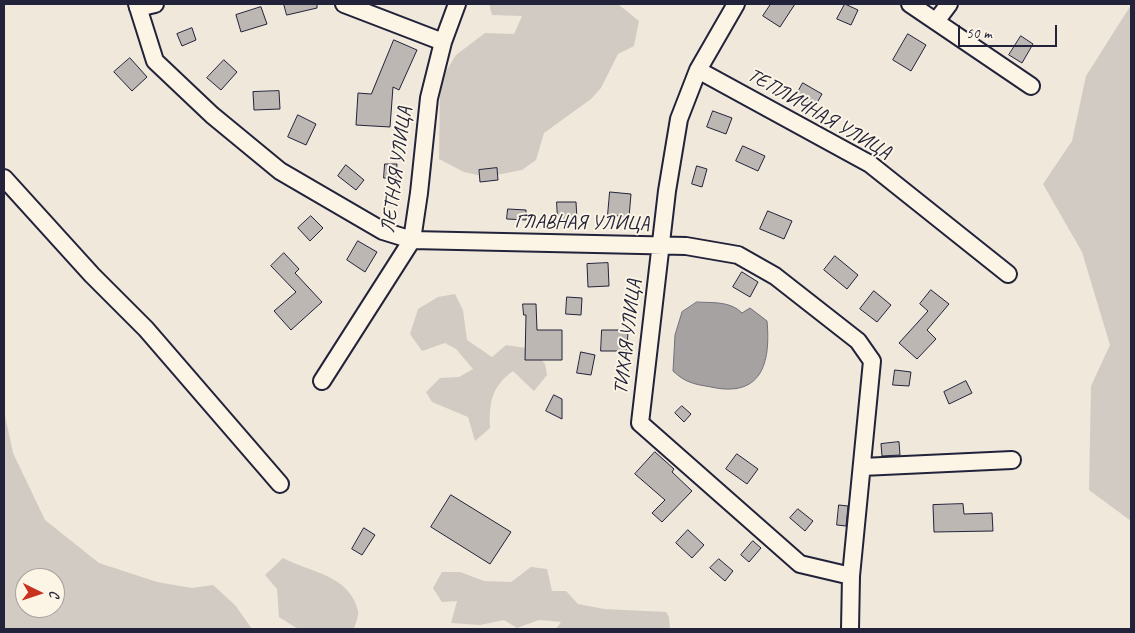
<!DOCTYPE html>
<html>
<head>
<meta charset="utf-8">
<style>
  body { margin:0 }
  #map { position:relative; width:1135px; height:633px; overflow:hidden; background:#efe8db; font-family:Caveat,sans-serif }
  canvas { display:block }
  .frame { position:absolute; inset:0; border:5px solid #22223b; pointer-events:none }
  .north { position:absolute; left:15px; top:568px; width:50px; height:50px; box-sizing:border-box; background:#fcf5e5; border:1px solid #a5a1a1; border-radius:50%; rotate:94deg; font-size:14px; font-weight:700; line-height:20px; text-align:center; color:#22223b }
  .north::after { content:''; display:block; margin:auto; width:18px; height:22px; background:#c8321e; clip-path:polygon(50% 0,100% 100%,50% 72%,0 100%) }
  .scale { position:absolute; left:958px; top:25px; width:99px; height:22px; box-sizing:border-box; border:2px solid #22223b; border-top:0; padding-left:6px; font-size:15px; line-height:18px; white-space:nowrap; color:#22223b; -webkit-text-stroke:4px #fcf5e5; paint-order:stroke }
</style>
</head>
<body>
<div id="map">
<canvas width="1135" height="633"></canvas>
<div class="frame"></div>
<div class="north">С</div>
<div class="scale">50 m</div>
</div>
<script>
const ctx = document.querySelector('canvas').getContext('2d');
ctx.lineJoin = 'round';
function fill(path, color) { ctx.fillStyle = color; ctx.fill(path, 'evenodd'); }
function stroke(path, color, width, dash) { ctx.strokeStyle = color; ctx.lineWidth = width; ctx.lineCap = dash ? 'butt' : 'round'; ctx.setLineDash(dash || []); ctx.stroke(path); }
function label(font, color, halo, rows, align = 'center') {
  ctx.font = font + ' Caveat,sans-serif'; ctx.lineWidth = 4; ctx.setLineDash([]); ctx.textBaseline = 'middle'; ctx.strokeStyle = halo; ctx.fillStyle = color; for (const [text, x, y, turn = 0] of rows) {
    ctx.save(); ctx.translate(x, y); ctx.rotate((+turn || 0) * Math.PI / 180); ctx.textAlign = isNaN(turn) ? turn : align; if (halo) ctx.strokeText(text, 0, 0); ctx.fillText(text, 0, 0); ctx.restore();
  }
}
fill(new Path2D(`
  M489 4H618L639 21 634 46 618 54 601 88 591 99 544 133 536 160 522 170 486 177 464 172 439 159 440 81 456 55 485 33 514 34 522 16 492 15Z
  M1131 5V521L1089 490 1091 386 1110 345 1082 252 1043 184 1072 141 1086 76Z
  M455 294 463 310 467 340 492 357 506 345 532 349 545 364 547 375 534 391 513 371C491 387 489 403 490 428L475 441 468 417 432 402 426 392 440 378 459 377 473 369 456 349 445 343 422 351 410 334 418 309 438 297Z
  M4 411 13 453 45 520 99 563 157 582 192 588 213 585 235 605 252 629H4ZM25 578H55V608H25Z
  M283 558C309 572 350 575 358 611 359 616 355 624 354 629H298L279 617 277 589 265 575Z
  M531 567 547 569 552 591H566L578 604 604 609 666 612 669 617 670 629H556L561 622 539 620 517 628 504 620 480 625 451 623 457 601 442 602 433 588 442 572H460L484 581 511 582Z`), '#d1cbc3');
const water = new Path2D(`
  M697 302C713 303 730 301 742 313L750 308 767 321C771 364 761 398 711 387 694 384 686 383 673 371L675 335 682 312Z`);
fill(water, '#a6a2a2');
stroke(water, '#716f79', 1);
const building = new Path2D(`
  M284 4H317V8L287 15Z
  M771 4H795L780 27 763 16Z
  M845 4 858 10 851 25 837 19Z
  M261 7 267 24 241 32 236 15Z
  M192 28 196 40 182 46 177 34Z
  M908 34 926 45 911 71 893 60Z
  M1021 36 1033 44 1022 63 1009 55Z
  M394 40 417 50 399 90 393 87 390 127 356 125 358 93 371 94Z
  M130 58 147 77 132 91 114 72Z
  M224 60 237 72 221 90 207 78Z
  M803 83 822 94 813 110 794 99Z
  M279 91 280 109 254 110 253 92Z
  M713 111 732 118 726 134 707 127Z
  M298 115 316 124 306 145 288 137Z
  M743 146 765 156 758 171 736 161Z
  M385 164H397L396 178H384Z
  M346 165 364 180 356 190 338 176Z
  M697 166 707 169 702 187 692 184Z
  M497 168 498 180 480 182 479 170Z
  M610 192 631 194 629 217 608 215Z
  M557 202H576L577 220 558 221Z
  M508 209 526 210V220L507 219Z
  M768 211 792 221 784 239 760 229Z
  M311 216 323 228 310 241 298 228Z
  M358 241 377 252 365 272 347 260Z
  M284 253 299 269 295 273 322 302 291 330 274 311 296 292 271 266Z
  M835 256 858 275 847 289 824 270Z
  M608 263 609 286 588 287 587 264Z
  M742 272 758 282 750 297 733 287Z
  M931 290 949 304 927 330 936 339 917 359 899 343 928 311 920 304Z
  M874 291 891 305 877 322 860 309Z
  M567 297 582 298 581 315 566 314Z
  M523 304H536L537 330H562V360H525L526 315H524Z
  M602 330H628L627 351H601Z
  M581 352 595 355 591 375 577 373Z
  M895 370 911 372 909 386 893 385Z
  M966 381 972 393 949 404 944 392Z
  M554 395 562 399V419L546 411Z
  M682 406 691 414 684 422 675 413Z
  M899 442 900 455 882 456 881 444Z
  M655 452 674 469 672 472 692 491 662 522 652 513 665 500 635 474Z
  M737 454 758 469 747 484 726 469Z
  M451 495 511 532 490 564 431 527Z
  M963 504 964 514 992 513 993 531 934 532 933 505Z
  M839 505 848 506 846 526 837 525Z
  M798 509 813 521 805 531 790 518Z
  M364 528 375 535 362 555 352 549Z
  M688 530 704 545 692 558 676 543Z
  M753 541 761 548 749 562 741 555Z
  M719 559 733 571 725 581 710 568Z`);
fill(building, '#bcb7b3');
stroke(building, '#22223b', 1);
const minor = new Path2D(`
  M137 4 155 61 212 115 280 171 383 231 412 240 686 246 738 255 775 276 858 341 872 361 851 576 850 629
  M344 4 443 42
  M736 4 698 70 679 119 667 191 640 423 800 564 851 576
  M910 4 1031 86
  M138 8 155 4
  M937 20 949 4
  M698 70 870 164 1008 274
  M4 178 92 275 146 329 280 484
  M322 381 412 240 419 193 429 98 443 42 457 4
  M862 467 1012 460`);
stroke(minor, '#22223b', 20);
stroke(minor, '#fcf5e5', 16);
label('20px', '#22223b', '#fcf5e5', [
  ["ТЕПЛИЧНАЯ УЛИЦА",819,114,30],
  ["ЛЕТНЯЯ УЛИЦА",397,170,-82],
  ["ГЛАВНАЯ УЛИЦА",582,223,1],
  ["ТИХАЯ УЛИЦА",628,337,-83]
]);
</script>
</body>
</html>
